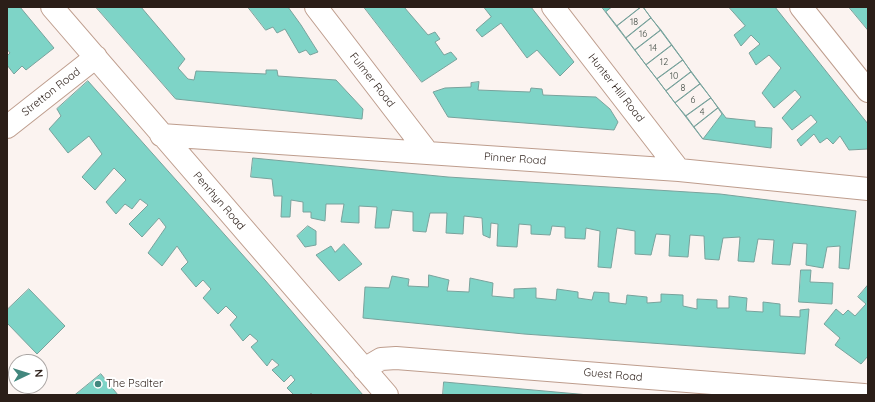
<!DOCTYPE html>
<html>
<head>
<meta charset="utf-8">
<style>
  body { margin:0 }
  #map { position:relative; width:875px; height:402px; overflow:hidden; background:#fbf3f0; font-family:Quicksand,sans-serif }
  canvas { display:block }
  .frame { position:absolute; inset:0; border:8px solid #2b1e18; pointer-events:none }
  .north { position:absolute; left:8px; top:354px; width:40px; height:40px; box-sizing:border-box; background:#fff; border:1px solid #aaa5a3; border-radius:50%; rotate:86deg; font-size:11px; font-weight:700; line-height:16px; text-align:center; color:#2b1e18 }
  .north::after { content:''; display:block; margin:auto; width:14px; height:18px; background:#42877e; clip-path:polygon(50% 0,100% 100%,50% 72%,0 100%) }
</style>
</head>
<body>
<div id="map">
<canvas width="875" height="402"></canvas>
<div class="frame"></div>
<div class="north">N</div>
</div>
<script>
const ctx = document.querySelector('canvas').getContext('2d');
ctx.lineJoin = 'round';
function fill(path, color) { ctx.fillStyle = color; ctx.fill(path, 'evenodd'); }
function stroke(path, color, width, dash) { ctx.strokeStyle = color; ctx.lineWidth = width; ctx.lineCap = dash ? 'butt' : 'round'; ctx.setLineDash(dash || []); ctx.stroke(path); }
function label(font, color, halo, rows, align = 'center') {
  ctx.font = font + ' Quicksand,sans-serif'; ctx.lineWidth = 4; ctx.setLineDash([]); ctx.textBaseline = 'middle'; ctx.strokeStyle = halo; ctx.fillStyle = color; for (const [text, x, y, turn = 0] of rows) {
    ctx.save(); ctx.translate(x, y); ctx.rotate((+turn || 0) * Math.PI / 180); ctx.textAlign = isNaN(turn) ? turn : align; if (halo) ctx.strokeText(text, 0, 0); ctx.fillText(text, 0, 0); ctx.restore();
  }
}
const building = new Path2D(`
  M7 7H20L54 48 26 70 22 66 14 74 7 65V56L10 53 7 49Z
  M96 7H141L185 59 178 68 188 79 194 80 196 71 266 74V70H277L278 76 336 80 363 109 362 119 176 99Z
  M248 7H288L301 25 318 52 310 55 306 50 299 53 285 29 277 33 273 27 266 30Z
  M364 7H404L428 35 435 32 440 39 435 42 444 55 451 52 457 59 422 82Z
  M484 7H531L574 62 560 76 537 50 527 58 501 23 482 37 476 30 491 17Z
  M602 7H643L726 118 755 121V127L772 128 771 148 703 139Z
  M612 7H641L617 26 606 12Z
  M641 7H643L651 18 626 38 617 26Z
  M729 7H775L868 124V149L849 150 840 136 833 144 827 138 820 143 814 134 801 146 797 140 817 122 811 115 792 130 782 118 801 97 795 90 774 108 762 93 781 68 769 55 756 65 749 53 760 44 751 35 741 46 734 35 745 26Z
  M849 7H868V30Z
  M651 18 661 30 635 50 626 38Z
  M661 30 672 45 646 65 635 50Z
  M672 45 683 60 657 79 646 65Z
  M683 60 691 72 666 91 657 79Z
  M691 72 700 84 675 103 666 91Z
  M88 81 265 280 363 395H313L311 393 309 395H294L287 388 295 380 291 375 284 382 272 370 279 365 272 359 267 366 251 347 258 341 250 334 243 341 230 325 237 317 226 306 218 314 203 298 211 289 203 280 196 287 181 269 188 262 177 246 162 266 148 253 166 227 159 218 142 237 129 224 148 205 140 199 132 209 125 204 116 214 106 202 126 180 114 168 95 190 82 177 102 154 89 136 68 153 49 129 61 116 57 109Z
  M479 82 478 90 530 92 531 88 542 89 543 95 596 97 610 109 618 122 614 130 448 117 433 92 445 88 471 87V83Z
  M700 84 711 98 686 116 675 103Z
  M711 98 718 108 694 127 686 116Z
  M718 108 722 114 703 139 694 127Z
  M253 158 448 177 720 194 856 211 849 269 839 268 840 246 827 247 823 268 806 265 807 244 793 243 790 265 772 264 774 240 758 239 754 262 738 261 740 237 723 238 719 260 705 259 704 236 690 235 688 257 669 256 670 235 656 234 651 255 635 254V231L617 228 611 268 598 267 600 231 586 228 585 239 565 238V227L552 226 550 235 531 234V225L519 224 517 247 497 246 498 224 491 223 490 238 483 235 482 218 464 216 463 234 446 233 447 213H430L426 232 413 231V212L392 210 389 228H375L377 207 359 206V223L341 222 344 204H326L325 221 311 218V212H303V202L291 200 290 217H281L282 196H274L272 179 251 177Z
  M308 226 316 231V245L305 247 297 236Z
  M344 244 362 264 339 281 316 255 331 246 335 252Z
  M801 270H811L810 282 833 283 832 304 799 302Z
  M429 275 449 280 447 291 469 292 470 278 493 283 492 296 514 298V289L536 288V298L556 300 557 289 578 292V298L592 300 594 292 609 293V302L626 304 627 295 647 297V303L661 302V294L683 295V306L697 309V299L717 300V308H729V296L747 298 746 311 763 312V302L780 304V316L800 317V310L809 309 805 354 524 334 363 318 365 287 389 288 392 276 409 279 408 286 428 287Z
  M868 285V356L861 364 835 345 840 338 824 324 836 309 843 315 848 310 855 316 866 304 858 297Z
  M29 289 65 326 37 354 7 323V310Z
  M101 374 118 395H75Z
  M444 382 589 395H443Z`);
fill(building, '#7ed4c7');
stroke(building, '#79a29c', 1);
const street = new Path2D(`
  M52 7 387 395
  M316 7 428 153
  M553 7 679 170
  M801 7 868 91
  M7 127 96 57
  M161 135 679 170 868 189
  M364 369 381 359 396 358 864 395`);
stroke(street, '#be9d8d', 24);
stroke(street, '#fff', 22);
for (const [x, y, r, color] of [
  [98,384,4,"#42877e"]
]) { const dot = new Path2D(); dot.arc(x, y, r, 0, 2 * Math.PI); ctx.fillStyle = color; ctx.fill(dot); stroke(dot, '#fff', 1.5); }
label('9px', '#404c44', null, [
  ["18",634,22],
  ["16",643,34],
  ["14",653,48],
  ["12",664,62],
  ["10",674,76],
  ["8",683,88],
  ["6",693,100],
  ["4",702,112]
]);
label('11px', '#2b1e18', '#fff', [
  ["Fulmer Road",372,80,52],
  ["Hunter Hill Road",616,88,52],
  ["Stretton Road",51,92,-38],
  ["Pinner Road",515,159,4],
  ["Penrhyn Road",219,201,49],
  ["Guest Road",613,375,5]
]);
label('11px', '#2b1e18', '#fff', [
  ["The Psalter",106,384]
], 'left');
</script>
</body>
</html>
